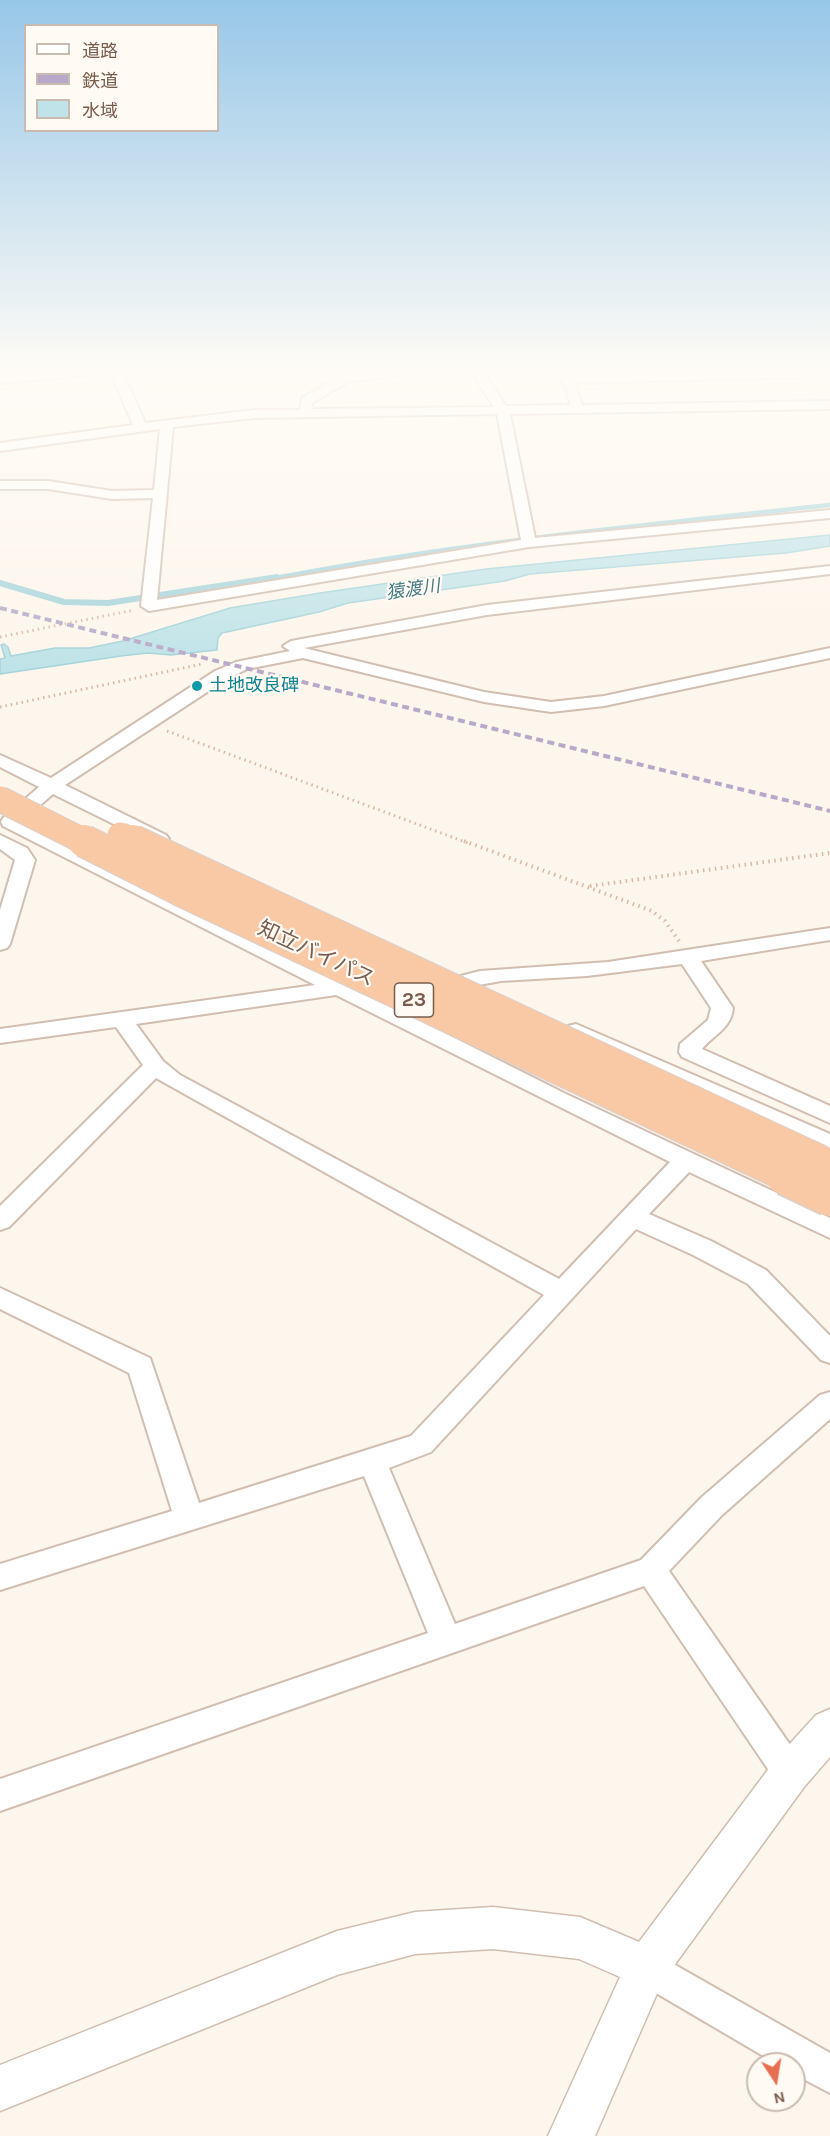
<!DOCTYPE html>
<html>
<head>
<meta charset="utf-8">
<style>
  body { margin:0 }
  #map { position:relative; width:830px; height:2136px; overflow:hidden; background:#fdf6ec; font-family:Karla,"Noto Sans JP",sans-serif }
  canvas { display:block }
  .legend { position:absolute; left:24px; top:24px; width:195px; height:108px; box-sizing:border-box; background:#fffaf3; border:2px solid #cabbb1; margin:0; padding:8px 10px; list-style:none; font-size:18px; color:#7a5c4d }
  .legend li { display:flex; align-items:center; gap:12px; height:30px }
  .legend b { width:30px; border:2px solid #cabbb1 }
  .north { position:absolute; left:746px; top:2052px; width:60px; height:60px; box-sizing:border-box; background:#fffaf3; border:2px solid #cabbb1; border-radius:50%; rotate:168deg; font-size:16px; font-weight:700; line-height:24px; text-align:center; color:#7a5c4d }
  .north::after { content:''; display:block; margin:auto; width:21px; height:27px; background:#e76f51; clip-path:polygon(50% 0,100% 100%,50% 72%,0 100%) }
</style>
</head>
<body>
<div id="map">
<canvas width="830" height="2136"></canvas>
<ul class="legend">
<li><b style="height:8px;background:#fff"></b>道路</li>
<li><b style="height:8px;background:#b9a8c9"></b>鉄道</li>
<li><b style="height:16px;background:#bfe3e8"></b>水域</li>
</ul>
<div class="north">N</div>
</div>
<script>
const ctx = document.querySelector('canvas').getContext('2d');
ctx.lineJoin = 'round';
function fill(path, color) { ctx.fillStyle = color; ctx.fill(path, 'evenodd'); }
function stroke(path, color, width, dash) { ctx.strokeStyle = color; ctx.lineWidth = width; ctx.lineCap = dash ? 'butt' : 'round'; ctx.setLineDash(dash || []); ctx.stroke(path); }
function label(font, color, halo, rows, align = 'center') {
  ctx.font = font + ' Karla,"Noto Sans JP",sans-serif'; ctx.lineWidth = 4.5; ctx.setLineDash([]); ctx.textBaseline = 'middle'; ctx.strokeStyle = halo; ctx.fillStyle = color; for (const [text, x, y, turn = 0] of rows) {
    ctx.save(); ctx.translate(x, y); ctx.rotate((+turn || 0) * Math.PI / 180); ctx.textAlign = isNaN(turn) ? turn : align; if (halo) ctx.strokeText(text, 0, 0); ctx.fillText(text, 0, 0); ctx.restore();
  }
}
const water = new Path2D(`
  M830 535V546L786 553 530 574 505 581 348 603 319 612 222 633 218 638 217 650 171 655 148 653 121 656 0 674V659L5 658 1 645 4 644 8 647 11 656 55 648H89L123 641 230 608 320 593 486 569Z`);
fill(water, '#bfe3e8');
stroke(water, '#a5d3da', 1.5);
stroke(new Path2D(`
  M270 579C455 543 643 525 830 505`), '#a5d3da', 4.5);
stroke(new Path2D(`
  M0 583 64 602 108 603 277 577`), '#a5d3da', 6);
const minor = new Path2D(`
  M73 370H122L145 423 254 410H300L302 398 341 376 386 370H414L408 374 348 382 312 403 313 409 494 407 470 370H482L506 406 570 405 566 387 561 381 571 375 806 370 812 374 810 377 575 383 582 405 830 401V409L510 414 535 538 830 510V518L529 547 149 611 141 606 153 498 112 499 48 489H0V481H48L112 491 154 490 160 429 0 451V443L133 425 111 373 0 383V375ZM497 414 521 540 157 600 173 427 254 418Z
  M830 566V574L487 615 304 648 484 692 551 702 604 696 830 648V658L604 706 551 712 484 702 303 658 247 669 227 679 65 785 166 835 169 839 166 843H152L53 794 22 821 566 1094 830 1218V1238L689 1172 649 1214 711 1241 766 1270 830 1336V1363L821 1360 748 1284 693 1255 636 1229 431 1452 389 1468 455 1624 641 1560 702 1497 820 1395 830 1392V1419L722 1515 669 1571 802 1762 807 1773 802 1784 790 1789 778 1784 644 1586 0 1811V1779L428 1633 364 1476 0 1590V1564L172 1511 129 1373 0 1309V1288L150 1358 199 1503 411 1436 544 1295 156 1078 9 1227 0 1230V1206L143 1065 116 1027 0 1043V1029L315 985 3 826 1 822 3 818 39 787 0 767V755L51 778 215 671 236 662 290 651 283 646 291 641 487 605ZM336 995 670 1162 559 1279 180 1075 163 1061 136 1024Z
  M0 835 27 848 35 860 10 944 7 948 0 950V910L15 860 0 849Z
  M830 928V940L701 961 733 1008C731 1029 713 1035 702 1049L830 1106V1123L682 1057 679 1052 680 1044 708 1020 711 1008 682 964 587 976 501 981 468 987 441 998 433 996 430 991 433 986 453 978 480 971 608 962Z
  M576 1024 830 1134V1151L568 1036 565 1031 568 1026Z
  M647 1949 830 2053V2093L794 2074V2064H777L634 1980 629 1967 634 1954Z`);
const tertiary = new Path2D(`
  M830 1709V1757L804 1787 662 1982 595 2136H548L620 1977 579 1959 493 1949 415 1954 337 1975 0 2111V2065L337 1931 415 1912 493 1907 580 1917 639 1942 776 1759 816 1715Z`);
stroke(minor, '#d1beb0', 4);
stroke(tertiary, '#d1beb0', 3);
stroke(new Path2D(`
  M0 637 134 610
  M0 707 202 664
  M167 731 468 843`), '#d9b8a5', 3, [1.5, 4]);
stroke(new Path2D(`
  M464 841 652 911 665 921 679 941
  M590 886 830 853`), '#d9b8a5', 4, [1.5, 4.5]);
fill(minor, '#fff');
fill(tertiary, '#fff');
stroke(new Path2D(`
  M0 608 830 811`), '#b9a8c9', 4, [7, 4.5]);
const trunkBridgeFar2 = new Path2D(`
  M0 799 87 843
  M120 835 136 843`);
const trunkBridgeFar1 = new Path2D(`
  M84 841 187 893 790 1177
  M133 841 830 1166`);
const trunkBridge = new Path2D(`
  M786 1175 830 1196`);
stroke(trunkBridgeFar2, '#dad1cd', 27, []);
stroke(trunkBridgeFar1, '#dad1cd', 34, []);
stroke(trunkBridge, '#dad1cd', 43, []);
stroke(trunkBridgeFar2, '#f9c8a4', 25);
stroke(trunkBridgeFar1, '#f9c8a4', 32);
stroke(trunkBridge, '#f9c8a4', 40);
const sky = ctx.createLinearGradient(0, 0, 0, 669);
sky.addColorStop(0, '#97c7e8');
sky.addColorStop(0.55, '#fefbf6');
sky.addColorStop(1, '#fefbf600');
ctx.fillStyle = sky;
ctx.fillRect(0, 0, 830, 669);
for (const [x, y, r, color] of [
  [197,686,6,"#0f9aa8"]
]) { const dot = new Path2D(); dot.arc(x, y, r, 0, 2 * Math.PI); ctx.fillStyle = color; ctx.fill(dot); stroke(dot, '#fffaf3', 2); }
label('italic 18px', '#437c86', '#fffaf3', [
  ["猿渡川",413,590,-8]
]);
label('18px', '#0d838f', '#fffaf3', [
  ["土地改良碑",209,686]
], 'left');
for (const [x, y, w] of [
  [414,1000,39]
]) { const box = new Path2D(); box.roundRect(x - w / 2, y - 17, w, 34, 4.5); ctx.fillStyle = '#fffaf3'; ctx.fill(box); stroke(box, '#7a5c4d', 1.5); }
label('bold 20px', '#7a5c4d', null, [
  ["23",414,1000]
]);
label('21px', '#7a5c4d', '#fffaf3', [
  ["知立バイパス",316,954,25]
]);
</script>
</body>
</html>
